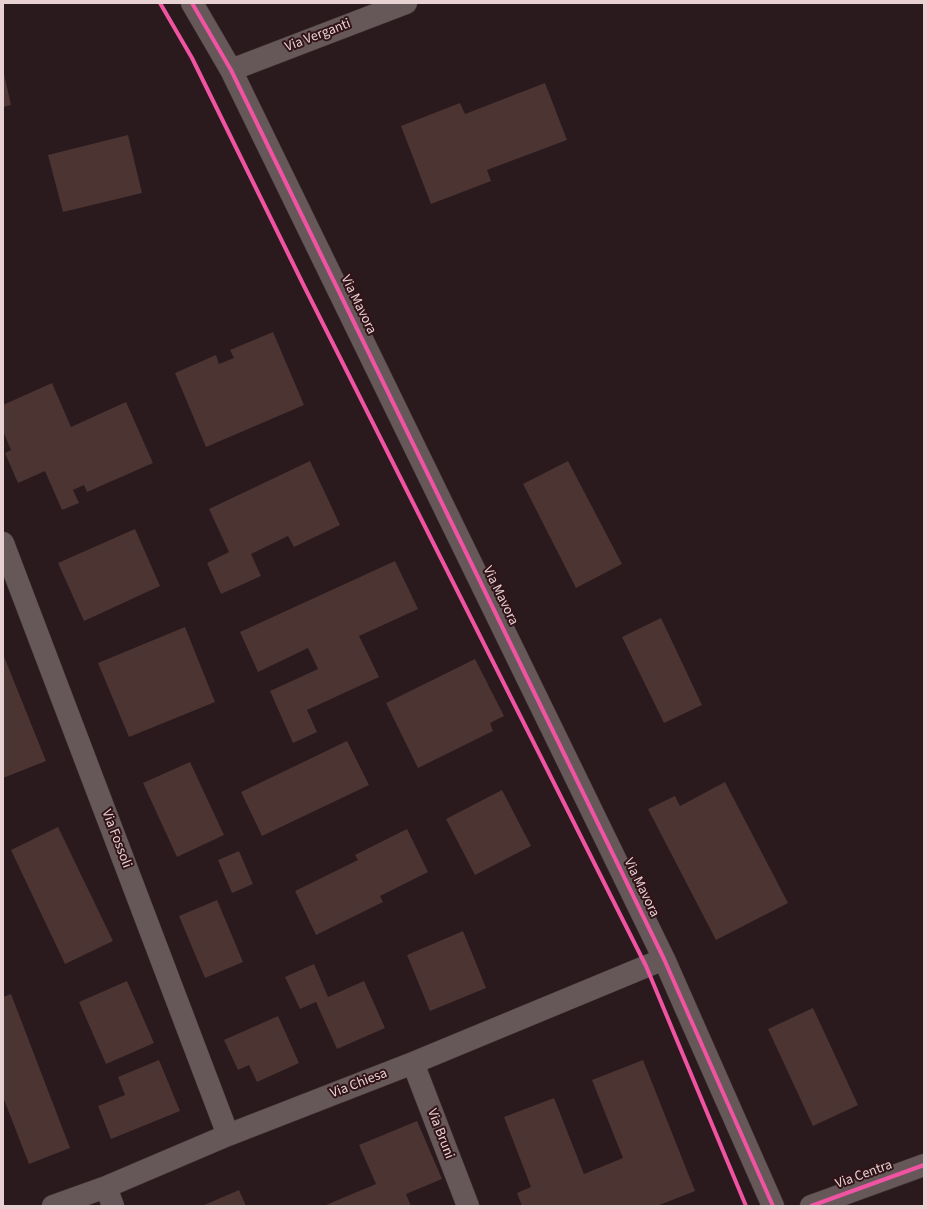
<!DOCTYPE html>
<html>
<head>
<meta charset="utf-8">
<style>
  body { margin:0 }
  #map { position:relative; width:927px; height:1209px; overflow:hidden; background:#2a1a1d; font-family:"Source Sans 3",sans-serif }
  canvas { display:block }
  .frame { position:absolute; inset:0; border:4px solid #e7d1d3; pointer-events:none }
</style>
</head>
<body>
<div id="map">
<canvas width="927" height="1209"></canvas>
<div class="frame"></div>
</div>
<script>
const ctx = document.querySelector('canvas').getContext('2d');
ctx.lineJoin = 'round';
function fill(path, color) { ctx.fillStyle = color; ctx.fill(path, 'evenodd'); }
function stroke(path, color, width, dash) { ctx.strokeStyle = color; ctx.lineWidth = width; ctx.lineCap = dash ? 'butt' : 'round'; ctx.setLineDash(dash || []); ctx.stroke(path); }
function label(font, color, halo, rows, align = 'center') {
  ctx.font = font + ' "Source Sans 3",sans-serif'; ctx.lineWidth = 4; ctx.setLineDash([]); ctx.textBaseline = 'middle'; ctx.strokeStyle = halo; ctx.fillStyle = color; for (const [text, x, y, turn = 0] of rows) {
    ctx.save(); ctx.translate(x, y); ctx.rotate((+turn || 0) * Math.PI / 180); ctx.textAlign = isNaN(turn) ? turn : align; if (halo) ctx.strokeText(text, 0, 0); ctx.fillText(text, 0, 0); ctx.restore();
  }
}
fill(new Path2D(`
  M4 74 11 105 3 107V75Z
  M545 83 567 140 487 170 491 181 431 204 401 126 460 103 465 114Z
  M128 135 142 193 63 212 48 155Z
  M273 332 304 405 206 447 175 373 216 355 219 364 234 358 230 350Z
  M52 383 71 427 126 402 153 463 87 492 84 485 73 490 79 503 62 510 45 471 18 483 5 453 11 450 3 431V405Z
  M310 461 340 525 294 547 288 536 251 554 261 576 221 594 207 563 229 552 209 509Z
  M568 461 622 564 576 588 523 484Z
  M135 529 160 586 84 621 58 563Z
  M395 561 418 609 359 636 379 677 307 710 317 732 293 743 270 691 318 669 308 648 258 672 240 632Z
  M661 618 702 705 664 723 622 637Z
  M185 627 215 702 129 737 98 663Z
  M3 654 46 761 3 778Z
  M475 659 504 716 490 723 493 731 418 768 386 703Z
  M347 741 369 785 262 836 241 792Z
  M190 762 224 835 177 857 143 783Z
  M725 782 788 903 716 940 648 809 675 796 680 806Z
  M502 790 531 846 475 875 446 819Z
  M58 827 113 941 65 964 11 850Z
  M407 829 428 872 380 896 383 902 316 935 295 891 358 860 355 855Z
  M239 851 253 884 232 893 218 860Z
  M217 900 243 962 205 978 179 916Z
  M463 931 486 988 430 1011 407 955Z
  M314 964 328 997 364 981 385 1028 337 1049 316 1002 300 1009 285 977Z
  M127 981 154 1043 106 1064 79 1002Z
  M11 994 70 1148 29 1164 3 1097V997Z
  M813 1008 858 1105 813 1126 768 1029Z
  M278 1016 299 1063 257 1082 249 1065 238 1070 224 1040Z
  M159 1060 180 1111 111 1139 98 1106 125 1095 118 1077Z
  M643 1060 695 1191 657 1206H522L517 1193 531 1187 504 1117 554 1098 584 1174 623 1158 592 1080Z
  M417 1121 442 1179 406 1194 411 1206H327L326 1205 376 1184 359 1145Z
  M239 1190 246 1206H202Z`), '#4b3432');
const minor = new Path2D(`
  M192 3 231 70 664 959 773 1206
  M231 70 406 3
  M3 543 228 1135
  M413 1063 468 1206
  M106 1187 113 1206
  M53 1206 106 1187 228 1135 413 1063 664 959
  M811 1206 924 1165`);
stroke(minor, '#453739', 23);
stroke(minor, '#665859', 22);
stroke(new Path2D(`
  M160 3 192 58 305 288 646 966 746 1206
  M192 3 231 70 664 959 773 1206
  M811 1206 924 1165`), '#f153a3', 4);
label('14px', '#e7d1d3', '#311318', [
  ["Via Verganti",318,36,-21],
  ["Via Mavora",358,305,64],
  ["Via Mavora",500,596,64],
  ["Via Fossoli",116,839,69],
  ["Via Mavora",641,888,64],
  ["Via Chiesa",359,1084,-21],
  ["Via Bruni",440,1134,69],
  ["Via Centra",864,1175,-20]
]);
</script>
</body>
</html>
